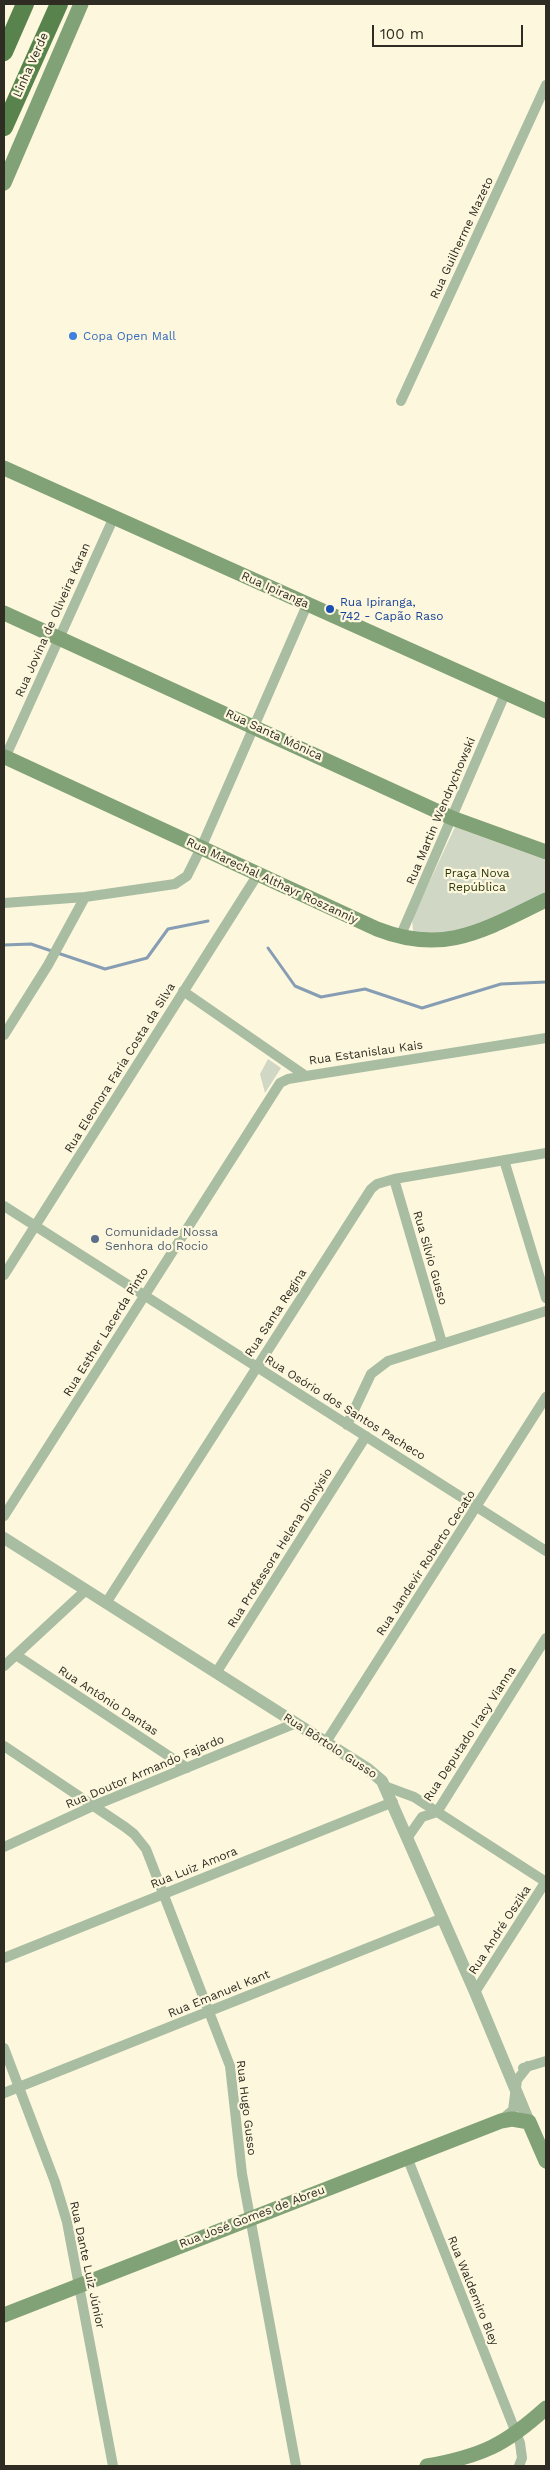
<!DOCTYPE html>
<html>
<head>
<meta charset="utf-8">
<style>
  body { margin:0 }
  #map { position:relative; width:550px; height:2470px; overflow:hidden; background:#fdf7dd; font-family:"Work Sans",sans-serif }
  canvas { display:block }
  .frame { position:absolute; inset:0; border:5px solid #2f2d23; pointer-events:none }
  .scale { position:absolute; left:372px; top:25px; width:151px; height:22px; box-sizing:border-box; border:2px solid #2f2d23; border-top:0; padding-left:6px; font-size:15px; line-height:18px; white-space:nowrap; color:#2f2d23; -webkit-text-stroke:4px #fdf7dd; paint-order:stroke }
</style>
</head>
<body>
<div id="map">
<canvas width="550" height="2470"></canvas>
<div class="frame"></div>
<div class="scale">100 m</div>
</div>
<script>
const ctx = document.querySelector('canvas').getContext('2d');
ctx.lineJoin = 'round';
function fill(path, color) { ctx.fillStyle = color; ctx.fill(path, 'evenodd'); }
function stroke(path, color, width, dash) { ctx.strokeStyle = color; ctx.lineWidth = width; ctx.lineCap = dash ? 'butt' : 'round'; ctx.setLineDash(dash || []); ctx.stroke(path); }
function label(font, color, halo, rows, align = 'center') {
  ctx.font = font + ' "Work Sans",sans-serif'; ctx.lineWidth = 4.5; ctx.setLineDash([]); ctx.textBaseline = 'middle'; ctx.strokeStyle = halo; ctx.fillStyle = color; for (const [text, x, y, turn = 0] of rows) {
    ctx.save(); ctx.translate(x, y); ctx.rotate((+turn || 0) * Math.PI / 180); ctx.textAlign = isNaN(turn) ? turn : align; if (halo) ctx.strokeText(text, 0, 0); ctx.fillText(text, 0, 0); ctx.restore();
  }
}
fill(new Path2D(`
  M455 827 546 860V895L465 931 416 934 413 930 412 919Z
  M268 1059 281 1068 265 1093 260 1074Z`), '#d0d8c5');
stroke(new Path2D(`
  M4 945 31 944 105 969 147 958 168 929 208 921
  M268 948 295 986 321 997 365 989 422 1008 501 984 546 982`), '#869db4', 3);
stroke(new Path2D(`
  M401 401 546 85
  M4 760 114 517
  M4 903 85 897 175 884 187 876 201 848 307 605
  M400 937 505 694
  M183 991 306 1076 546 1038
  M4 1035 48 965 85 897
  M504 1160 546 1298
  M394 1179 442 1343
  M4 1206 546 1551
  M4 1275 258 874
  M347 1425 371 1374 388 1361 546 1311
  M4 1516 280 1083 288 1079 306 1076
  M106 1603 371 1189 377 1184 394 1179 546 1153
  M16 1655 187 1768
  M4 1666 86 1590
  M216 1673 366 1436
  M326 1742 546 1397
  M4 1746 125 1827 134 1834 146 1849 230 2066 242 2174 296 2466
  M387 1787 414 1797 546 1882
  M408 1837 422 1817 437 1812 546 1638
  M4 1847 93 1806 296 1723
  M4 1958 393 1802
  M475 1992 546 1881
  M4 2048 55 2182 67 2222 113 2466
  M523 2068 546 2061
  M4 2093 443 1918
  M501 2120 513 2110 517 2080 528 2066
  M407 2157 520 2443 522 2458 519 2466`), '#a8bda1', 10);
stroke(new Path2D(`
  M4 1538 368 1769 382 1781 475 1992 529 2122`), '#a8bda1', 12);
stroke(new Path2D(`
  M4 183 81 4
  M4 468 546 711
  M4 613 452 818 546 852
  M5 757 377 929C446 956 485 929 546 900
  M4 2315 501 2121 512 2119 529 2122 546 2161
  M427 2466C482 2456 505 2445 546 2408`), '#81a177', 15);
stroke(new Path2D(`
  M4 52 25 4
  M4 127 59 4`), '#59834c', 18);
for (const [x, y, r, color] of [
  [73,336,5,"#3f7fe0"],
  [330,609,5,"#1a4fb4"],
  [95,1239,5,"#5c6f8a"]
]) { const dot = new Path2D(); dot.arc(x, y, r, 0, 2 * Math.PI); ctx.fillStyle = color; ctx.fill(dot); stroke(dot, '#fdf7dd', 2); }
label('12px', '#2f2d23', '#fdf7dd', [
  ["Linha Verde",31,65,-66],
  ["Rua Guilherme Mazeto",462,238,-65],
  ["Rua Ipiranga",275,590,24],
  ["Rua Jovina de Oliveira Karan",53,620,-66],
  ["Rua Santa Mônica",274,735,25],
  ["Rua Martin Wendrychowski",441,811,-67],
  ["Rua Marechal Althayr Roszanniy",272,881,25],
  ["Rua Estanislau Kais",366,1053,-8],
  ["Rua Eleonora Faria Costa da Silva",120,1068,-58],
  ["Rua Sílvio Gusso",430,1258,74],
  ["Rua Santa Regina",276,1313,-57],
  ["Rua Esther Lacerda Pinto",106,1332,-58],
  ["Rua Osório dos Santos Pacheco",345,1408,32],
  ["Rua Professora Helena Dionýsio",280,1548,-58],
  ["Rua Jandevir Roberto Cecato",426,1563,-57],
  ["Rua Antônio Dantas",108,1701,33],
  ["Rua Deputado Iracy Vianna",470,1734,-57],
  ["Rua Bôrtolo Gusso",330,1746,33],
  ["Rua Doutor Armando Fajardo",145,1772,-23],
  ["Rua Luiz Amora",194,1868,-22],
  ["Rua André Oszika",500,1930,-57],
  ["Rua Emanuel Kant",219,1994,-22],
  ["Rua Hugo Gusso",246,2108,83],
  ["Rua José Gomes de Abreu",252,2217,-21],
  ["Rua Dante Luiz Júnior",87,2265,78],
  ["Rua Waldemiro Bley",473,2291,68]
]);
label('12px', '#366cbe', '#fdf7dd', [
  ["Copa Open Mall",83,336]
], 'left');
label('12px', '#164399', '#fdf7dd', [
  ["Rua Ipiranga,",340,602],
  ["742 - Capão Raso",340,616]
], 'left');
label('12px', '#293808', '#fdf7dd', [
  ["Praça Nova",477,873],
  ["República",477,887]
]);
label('12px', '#4e5e75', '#fdf7dd', [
  ["Comunidade Nossa",105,1232],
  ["Senhora do Rocio",105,1246]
], 'left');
</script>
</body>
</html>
